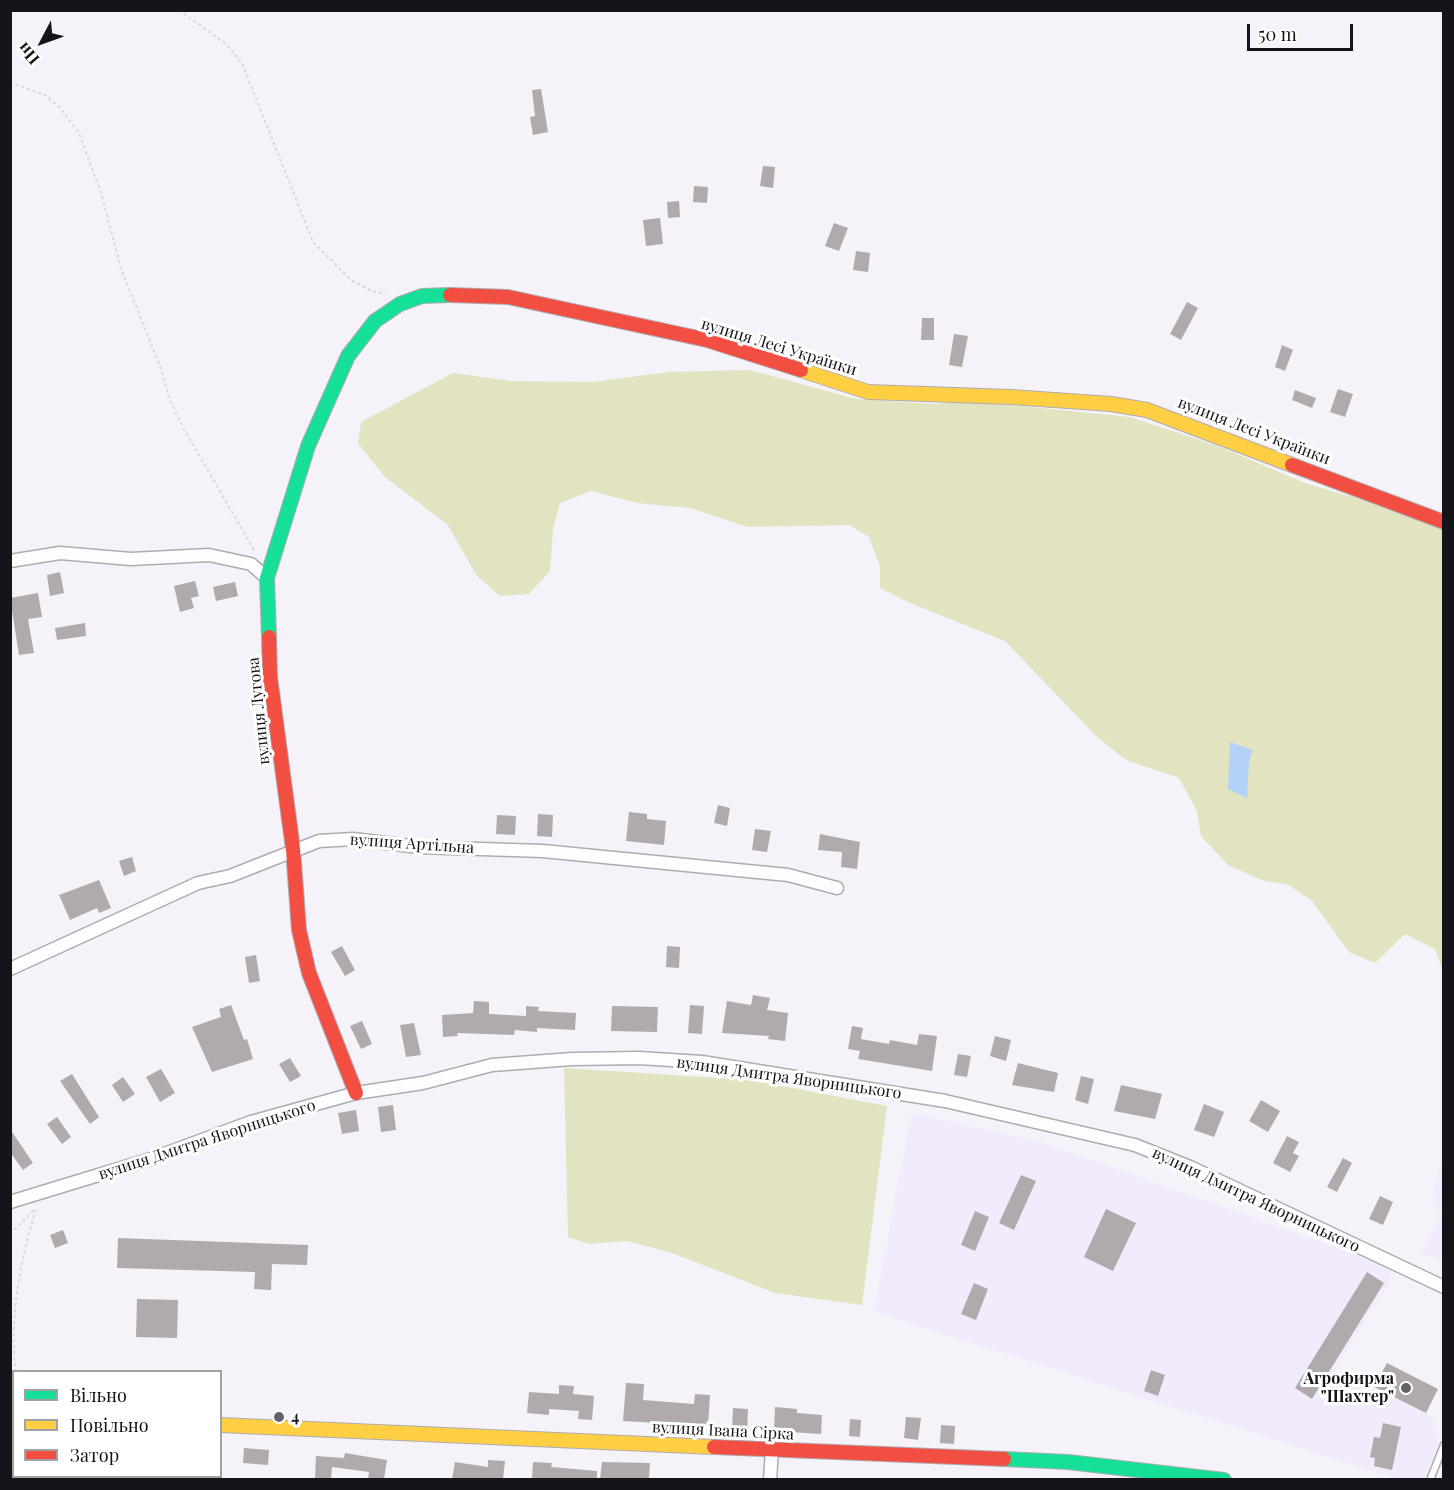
<!DOCTYPE html>
<html>
<head>
<meta charset="utf-8">
<style>
  body { margin:0 }
  #map { position:relative; width:1454px; height:1490px; overflow:hidden; background:#f6f2fa; font-family:"Playfair Display",serif }
  canvas { display:block }
  .frame { position:absolute; inset:0; border:12px solid #16141a; pointer-events:none }
  .legend { position:absolute; left:12px; top:1370px; width:210px; height:108px; box-sizing:border-box; background:#fff; border:2px solid #a2a1a3; margin:0; padding:8px 10px; list-style:none; font-size:18px; color:#16141a }
  .legend li { display:flex; align-items:center; gap:12px; height:30px }
  .legend b { width:30px; border:2px solid #a2a1a3 }
  .north { position:absolute; left:12px; top:12px; width:60px; height:60px; -webkit-text-stroke:4px #fff; paint-order:stroke; rotate:229deg; font-size:16px; font-weight:700; line-height:24px; text-align:center; color:#16141a }
  .north::after { content:''; display:block; margin:auto; width:21px; height:27px; background:#16141a; clip-path:polygon(50% 0,100% 100%,50% 72%,0 100%) }
  .scale { position:absolute; left:1247px; top:24px; width:106px; height:27px; box-sizing:border-box; border:3px solid #16141a; border-top:0; padding-left:8px; font-size:18px; line-height:21px; white-space:nowrap; color:#16141a; -webkit-text-stroke:4px #fff; paint-order:stroke }
</style>
</head>
<body>
<div id="map">
<canvas width="1454" height="1490"></canvas>
<div class="frame"></div>
<ul class="legend">
<li><b style="height:8px;background:#16e098"></b>Вільно</li>
<li><b style="height:8px;background:#ffcf43"></b>Повільно</li>
<li><b style="height:8px;background:#f24e42"></b>Затор</li>
</ul>
<div class="north">Пн</div>
<div class="scale">50 m</div>
</div>
<script>
const ctx = document.querySelector('canvas').getContext('2d');
ctx.lineJoin = 'round';
function fill(path, color) { ctx.fillStyle = color; ctx.fill(path, 'evenodd'); }
function stroke(path, color, width, dash) { ctx.strokeStyle = color; ctx.lineWidth = width; ctx.lineCap = dash ? 'butt' : 'round'; ctx.setLineDash(dash || []); ctx.stroke(path); }
function label(font, color, halo, rows, align = 'center') {
  ctx.font = font + ' "Playfair Display",serif'; ctx.lineWidth = 6; ctx.setLineDash([]); ctx.textBaseline = 'middle'; ctx.strokeStyle = halo; ctx.fillStyle = color; for (const [text, x, y, turn = 0] of rows) {
    ctx.save(); ctx.translate(x, y); ctx.rotate((+turn || 0) * Math.PI / 180); ctx.textAlign = isNaN(turn) ? turn : align; if (halo) ctx.strokeText(text, 0, 0); ctx.fillText(text, 0, 0); ctx.restore();
  }
}
fill(new Path2D(`
  M911 1113 1041 1142 1383 1264 1389 1269 1390 1281 1333 1373 1365 1384 1433 1417 1439 1444 1424 1479H1398L874 1312Z
  M1443 1153V1261L1420 1253 1442 1210 1435 1209 1437 1197 1432 1198Z`), '#f2ebfd');
fill(new Path2D(`
  M750 370 856 399 935 404 971 401 1130 417 1218 446 1305 483 1359 499 1444 530 1443 971 1435 949 1405 934 1375 963 1349 952 1312 901 1287 884 1264 881 1228 865 1201 836 1197 811 1179 778 1126 760 1096 736 1005 641 908 602 880 588V566L869 537 849 525 747 527 690 508 637 503 591 491 560 503 553 530 550 571 529 594 500 596 477 576 447 524 385 477 358 443 361 422 453 373 512 381 592 382 669 372Z
  M564 1068 750 1080 887 1106 862 1305 775 1293 672 1253 628 1241 589 1244 568 1237Z`), '#e1e3c1');
fill(new Path2D(`
  M1230 742 1253 750 1249 761 1247 798 1228 789Z`), '#b4d1f8');
fill(new Path2D(`
  M541 89 548 132 533 135 530 117 535 116 532 90Z
  M763 166 775 167 773 188 760 186Z
  M694 186 708 187 707 203 693 202Z
  M679 201 680 217 668 218 667 202Z
  M660 218 663 244 646 246 643 220Z
  M834 223 848 228 839 251 825 246Z
  M856 251 870 253 868 272 853 270Z
  M1187 302 1198 308 1181 340 1170 334Z
  M922 318H934V340H921Z
  M954 334 968 336 962 367 949 365Z
  M1282 345 1293 350 1285 371 1275 367Z
  M1338 389 1353 394 1345 417 1330 412Z
  M1295 390 1316 398 1312 408 1292 400Z
  M60 572 64 593 50 596 47 575Z
  M195 581 199 596 191 598 194 608 180 612 174 586Z
  M235 582 238 596 216 601 213 587Z
  M38 593 42 617 28 619 34 653 19 655 10 598Z
  M85 623 86 636 57 640 55 628Z
  M718 805 730 808 727 826 714 823Z
  M629 812 647 814V819L666 821 664 845 626 841Z
  M538 814 553 815 552 837 537 836Z
  M497 815 516 816 515 835 496 834Z
  M755 829 771 831 767 852 752 850Z
  M820 834 860 842 857 869 841 867 842 852 818 850Z
  M132 857 136 871 124 876 119 861Z
  M99 880 111 908 99 913 97 908 70 920 59 895Z
  M342 946 355 970 345 976 331 952Z
  M667 946 680 947 679 968 666 967Z
  M256 955 260 981 249 983 245 957Z
  M753 995 770 998 767 1010 788 1013 785 1041 768 1039 769 1036 722 1033 727 1001 751 1005Z
  M474 1001 489 1002V1014L526 1016V1006L539 1007 538 1011 576 1013 575 1030 537 1028V1032L515 1030 514 1035 457 1033 458 1036 443 1037 442 1015 473 1013Z
  M231 1005 244 1040 247 1039 253 1059 212 1072 192 1027 221 1017 219 1009Z
  M690 1005 704 1006 702 1034 688 1033Z
  M612 1006 658 1007 657 1032 611 1031Z
  M362 1021 372 1044 361 1049 350 1026Z
  M414 1023 421 1055 406 1057 400 1025Z
  M852 1026 863 1028 861 1039 889 1044 890 1040 917 1045 919 1034 937 1036 932 1071 858 1059 860 1051 848 1049Z
  M995 1036 1011 1040 1006 1061 990 1056Z
  M958 1054 971 1056 967 1077 954 1075Z
  M290 1058 301 1076 290 1082 279 1064Z
  M1018 1063 1058 1073 1054 1092 1012 1085Z
  M161 1069 175 1093 160 1102 146 1077Z
  M72 1074 99 1117 90 1124 60 1081Z
  M1081 1076 1094 1079 1088 1104 1075 1100Z
  M123 1077 135 1094 123 1102 112 1085Z
  M1121 1085 1162 1094 1155 1119 1114 1111Z
  M1261 1100 1280 1111 1268 1132 1249 1121Z
  M1204 1104 1224 1112 1214 1137 1194 1130Z
  M393 1105 396 1130 381 1132 378 1107Z
  M356 1110 359 1131 342 1134 338 1113Z
  M57 1117 71 1137 62 1144 47 1124Z
  M10 1129 33 1163 23 1170 10 1152Z
  M1287 1136 1299 1142 1293 1153 1299 1156 1290 1172 1273 1163Z
  M1343 1158 1352 1163 1337 1192 1327 1187Z
  M1021 1175 1036 1181 1014 1230 999 1223Z
  M1380 1196 1393 1202 1383 1225 1369 1219Z
  M1106 1209 1136 1223 1113 1271 1084 1257Z
  M975 1211 989 1217 975 1251 961 1245Z
  M63 1230 68 1243 55 1248 50 1235Z
  M118 1238 308 1245 307 1265 272 1264 271 1290 254 1289 255 1272 117 1268Z
  M1367 1272 1384 1283 1312 1399 1295 1388Z
  M974 1283 988 1289 976 1320 961 1314Z
  M137 1299 178 1300 177 1338 136 1337Z
  M1387 1363 1438 1389 1426 1413 1374 1387Z
  M1151 1370 1165 1375 1158 1396 1144 1391Z
  M626 1383 644 1384 643 1400 694 1404 695 1394 710 1395 708 1426 623 1421Z
  M559 1385 574 1386 573 1394 594 1396 592 1420 578 1419 579 1411 549 1409V1415L527 1413 529 1392 559 1394Z
  M775 1407 797 1409V1413L822 1415 821 1434 774 1431Z
  M733 1408 748 1409 747 1431 732 1430Z
  M906 1417 921 1418 918 1440 904 1438Z
  M850 1419 861 1420 860 1437 849 1436Z
  M1383 1423 1401 1427 1392 1470 1374 1466 1375 1458 1370 1457 1374 1437 1380 1438Z
  M941 1425 955 1426 954 1444 940 1443Z
  M244 1448 269 1450 268 1465 243 1463Z
  M345 1453 387 1460 384 1479H368L369 1472 332 1467 331 1479 315 1478 316 1456 344 1458Z
  M488 1460 505 1461 503 1479H452L455 1462 488 1467Z
  M533 1462 552 1463 551 1467 597 1471V1479H532Z
  M602 1462 650 1463 649 1479H600Z`), '#b0aaac');
const lane = new Path2D(`
  M1430 1480 1444 1445`);
const street = new Path2D(`
  M10 561 60 553 131 559 209 555 251 564 267 578
  M10 969 198 883 230 876 319 841 353 839 419 847 543 851 788 875 837 888
  M10 1202 151 1159 251 1122 356 1093 423 1083 492 1065 572 1059 639 1058 702 1062 945 1101 1135 1145 1190 1167 1444 1287
  M27 1480V1476
  M139 1480V1476
  M770 1480 772 1450`);
const fast = new Path2D(`
  M269 637 267 578 308 446 348 356 375 321 400 304 422 296 450 295
  M1004 1459 1068 1462 1224 1480`);
const slow = new Path2D(`
  M801 370 868 392 1011 397 1111 404 1147 410 1292 465
  M10 1414H14
  M220 1425 714 1447`);
const jam = new Path2D(`
  M450 295 508 297 707 340 801 370
  M1292 465 1444 522
  M269 637 270 677 293 849 299 930 309 973 356 1093
  M714 1447 1004 1459`);
stroke(lane, '#aeabb2', 9);
stroke(street, '#aeabb2', 15);
stroke(fast, '#aeabb2', 16);
stroke(slow, '#aeabb2', 16);
stroke(jam, '#aeabb2', 16);
stroke(new Path2D(`
  M179 10 226 44 242 63 313 242 351 280 372 291 386 294
  M10 82 45 95 60 108 79 133 102 196 121 269 160 366 170 400 184 429 254 550
  M10 1234 34 1210
  M16 1372C8 1321 21 1258 36 1209`), '#dad8db', 2, [3, 3]);
stroke(lane, '#fefdfe', 6);
stroke(street, '#fefdfe', 12);
stroke(fast, '#16e098', 14);
stroke(slow, '#ffcf43', 14);
stroke(jam, '#f24e42', 14);
for (const [x, y, r, color] of [
  [1406,1388,6,"#646268"],
  [279,1417,6,"#646268"]
]) { const dot = new Path2D(); dot.arc(x, y, r, 0, 2 * Math.PI); ctx.fillStyle = color; ctx.fill(dot); stroke(dot, '#fff', 2); }
label('16px', '#16141a', '#fff', [
  ["вулиця Лесі Українки",779,347,17],
  ["вулиця Лесі Українки",1254,431,21],
  ["вулиця Лугова",259,711,-96],
  ["вулиця Артільна",412,844,4],
  ["вулиця Дмитра Яворницького",789,1078,8],
  ["вулиця Дмитра Яворницького",207,1140,-18],
  ["вулиця Дмитра Яворницького",1256,1200,25],
  ["вулиця Івана Сірка",723,1431,3]
]);
label('bold 16px', '#16141a', '#fff', [
  ["Агрофирма",1394,1379],
  ["\"Шахтер\"",1394,1397],
  ["4",291,1417,"left"]
], 'right');
</script>
</body>
</html>
